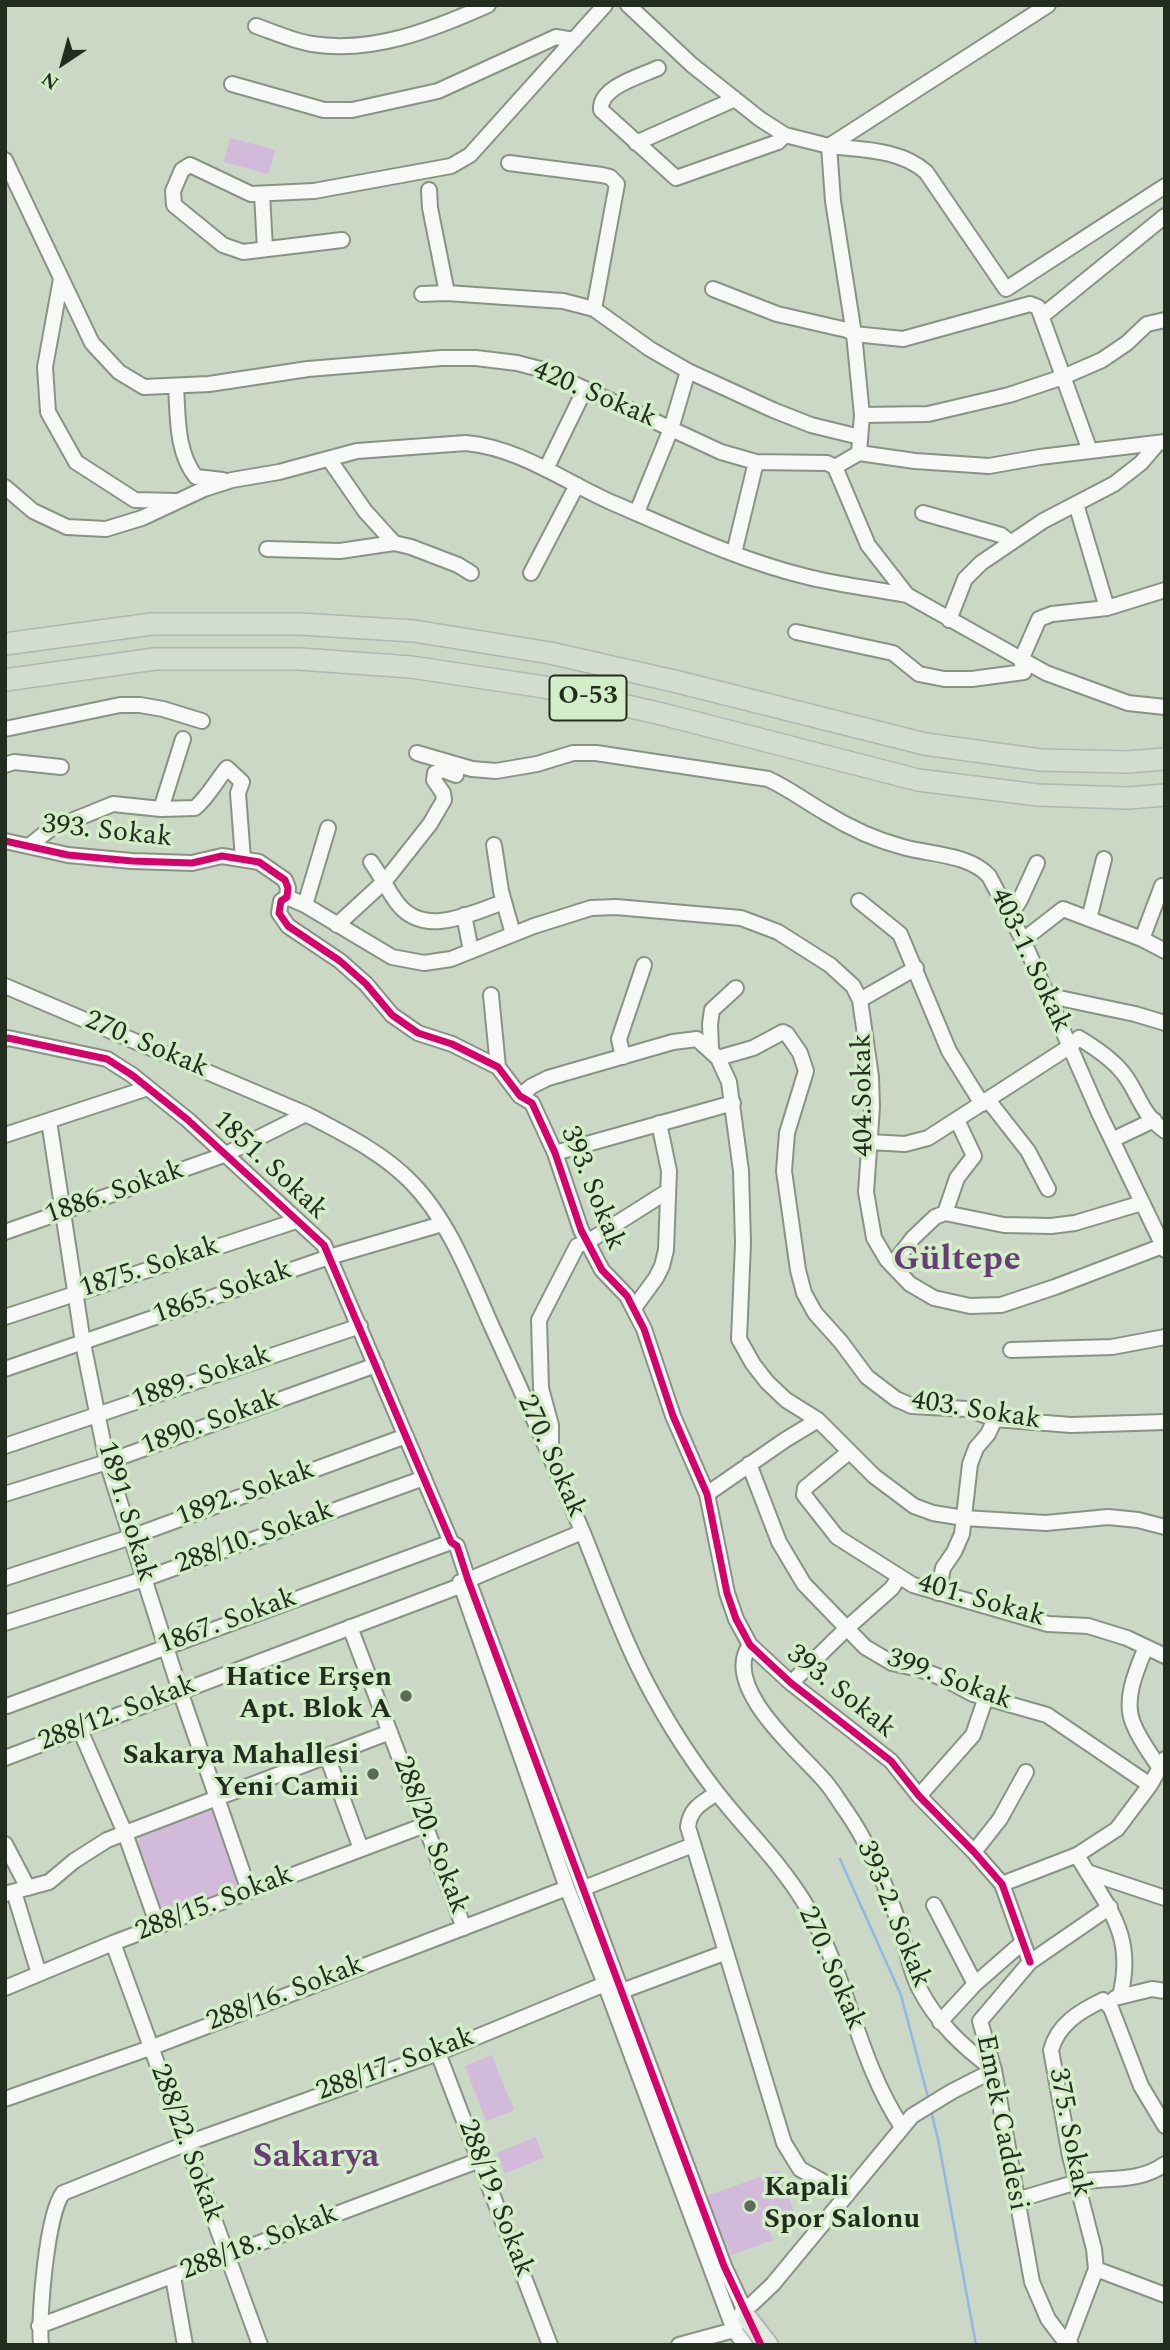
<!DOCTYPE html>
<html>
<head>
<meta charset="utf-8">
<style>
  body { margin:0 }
  #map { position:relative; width:1170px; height:2350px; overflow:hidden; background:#cad8c5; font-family:Spectral,serif }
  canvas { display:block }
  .frame { position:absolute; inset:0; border:7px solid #232d1f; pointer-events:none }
  .north { position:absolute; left:28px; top:28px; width:70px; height:70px; -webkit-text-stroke:5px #d4edc9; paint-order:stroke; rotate:216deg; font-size:19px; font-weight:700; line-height:28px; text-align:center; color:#232d1f }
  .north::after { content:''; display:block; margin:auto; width:24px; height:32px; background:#232d1f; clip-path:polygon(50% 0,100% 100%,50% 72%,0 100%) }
</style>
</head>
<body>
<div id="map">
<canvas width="1170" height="2350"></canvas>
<div class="frame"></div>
<div class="north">N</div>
</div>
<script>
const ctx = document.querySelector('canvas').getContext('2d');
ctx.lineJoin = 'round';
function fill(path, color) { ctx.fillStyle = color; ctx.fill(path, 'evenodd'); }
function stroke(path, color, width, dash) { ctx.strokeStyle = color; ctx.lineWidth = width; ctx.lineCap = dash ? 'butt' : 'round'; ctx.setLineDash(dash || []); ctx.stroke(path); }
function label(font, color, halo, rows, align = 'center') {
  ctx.font = font + ' Spectral,serif'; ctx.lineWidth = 7; ctx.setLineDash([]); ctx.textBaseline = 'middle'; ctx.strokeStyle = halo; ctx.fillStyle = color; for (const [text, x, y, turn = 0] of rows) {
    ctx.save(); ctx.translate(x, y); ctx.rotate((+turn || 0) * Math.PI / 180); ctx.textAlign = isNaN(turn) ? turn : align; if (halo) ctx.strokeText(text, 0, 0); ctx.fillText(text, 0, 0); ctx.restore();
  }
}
fill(new Path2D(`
  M230 138 275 150 269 174 224 162Z
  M211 1809 242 1887 164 1916C149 1889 136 1868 139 1837Z
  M492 2055 514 2110 486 2121 465 2066Z
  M536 2137 544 2158 505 2173 497 2153Z
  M779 2170 795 2215 767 2224 773 2240 731 2255 704 2197Z`), '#d1bada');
stroke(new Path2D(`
  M840 1859 901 1995 929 2101
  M931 2111 938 2139 976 2345`), '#90b8e4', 2.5);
const minor = new Path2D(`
  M628 5 692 65 760 119 785 135 829 146 833 201 854 334 862 415 859 453
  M256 26C274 32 293 41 312 44 373 54 434 29 488 5
  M658 68C641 76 599 87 601 110L676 178 778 142 785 135
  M232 84 324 110H352L438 91 556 37 574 40
  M636 143 735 99
  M829 146C862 150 900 149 926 172L1006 289 1165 186
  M829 146 1048 5
  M5 160 92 343 119 372 144 387 209 384 308 369 441 358H476L517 363 544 370 721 452 756 462 827 463 835 467 868 545 907 595 1046 673 1128 703 1165 707
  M509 163 602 175 610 177 617 184 594 309
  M429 190 430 208 447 293
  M262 194 265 249
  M342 240 243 252 223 245 174 205 173 191 182 170 190 165 251 194 314 191 451 166 470 155 605 5
  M61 279 45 367 48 412 76 462 135 500 175 501
  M713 289 777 314 847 330 854 334 903 339 1030 304 1038 307 1090 451
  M422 294 447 293 563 301 594 309 650 349 688 371 773 410 811 425 860 437
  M1042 316 1165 216
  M176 386C178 416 176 452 196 477L223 480
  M862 415 928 414 1009 395 1063 377 1102 360 1127 343 1147 324 1165 320
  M329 459 365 511 394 543 411 547 458 565 471 573
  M835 467 859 453 915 461 989 466 1040 457 1165 442
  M546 469 585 389
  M5 487 33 511 67 527 106 529 142 518 204 489 232 480 279 472 357 451 466 443C520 448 565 482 613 503 676 530 741 561 808 577 840 585 874 589 907 595
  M1076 504 1107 608
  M637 512 671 429 688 371
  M923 513 1001 535 1010 542
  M267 549 340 551 394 543
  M734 553 756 462
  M531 573 577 485
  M949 620 965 579 981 563 1043 521 1114 484 1141 463 1158 443
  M796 632 893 653 919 674 944 679H972L1024 672 1021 660 1039 619 1052 614 1107 608 1165 590
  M5 729 120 705H140L163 709 202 721
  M417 753 472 769 496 771 537 764 573 753H596L768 779C788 788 805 801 824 812 848 827 876 840 903 847 931 855 969 854 989 876L1023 940 1099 1113 1165 1250
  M5 765 14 762 61 767
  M161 809 183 739
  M5 841 68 855 132 861 192 863 222 856 259 862 285 880 288 888 287 897 281 901 279 913 288 926 340 961 366 984 392 1015 418 1033 452 1044 498 1067 520 1096 532 1103 555 1153 581 1230 602 1270 627 1296 644 1329 673 1416 707 1494 727 1593 736 1619 750 1645 791 1683 891 1761 919 1796 974 1852 1002 1884 1030 1962
  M494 845 501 891 513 934
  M29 846 49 830 113 804 161 809 195 808C208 797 216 781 227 768L242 782 238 793 243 859
  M371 862C381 876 388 891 398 904 425 938 471 913 504 902
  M287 897 305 905 392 957 424 963 451 959 534 926 591 908 616 907 741 918 778 932 830 965 853 986 860 1000 871 1077 872 1107 866 1192 874 1238 887 1260 910 1284 934 1298 970 1306 1001 1305 1055 1287 1165 1245
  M859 901 900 934 949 1051 982 1104
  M305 905 328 828
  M464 915 471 951
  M1010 916 1020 900 1037 863
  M1089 919 1104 859
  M337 925 385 881 430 824 444 800 443 793 434 780 435 773 443 770 456 775
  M1142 939 1162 886
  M1023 940 1063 909 1142 939 1165 951
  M5 986 306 1114C342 1133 382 1152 411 1182 449 1220 471 1280 493 1329 524 1396 554 1464 583 1533 601 1577 617 1623 638 1666 659 1709 685 1751 714 1789 743 1827 779 1861 804 1902 847 1972 856 2058 902 2127
  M491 995 498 1067
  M1045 995 1135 1014 1165 1023
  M860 1000 916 968
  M5 1039 8 1038 107 1059 132 1075 188 1120 324 1245 451 1542 457 1546 468 1580 724 2266 753 2328
  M711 1049 710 1024 712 1010 736 988
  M623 1057 619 1039 644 965
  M718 1058 753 1048 783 1032 787 1034 800 1053 806 1071 787 1133 784 1171 798 1270 804 1293 815 1313 841 1342 867 1377 896 1399 912 1406 967 1409 995 1419 1071 1425 1165 1422
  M520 1096 532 1086 548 1078 673 1042 697 1039 718 1058 729 1082 741 1171 743 1243 739 1339 753 1364 767 1382 786 1400 818 1420 874 1476 914 1506 933 1513 964 1518 1046 1523 1108 1517 1138 1520 1165 1527
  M988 1100 1028 1151 1048 1189
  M49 1121 83 1343 107 1462 180 1691 249 1891
  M5 1135 148 1088
  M1112 1140 1154 1120
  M869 1142 905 1144 928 1138 1069 1047 1079 1038C1094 1047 1112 1059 1123 1073 1139 1093 1140 1113 1165 1131
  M555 1153 733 1103
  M945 1213 957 1178 974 1156 957 1120
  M5 1232 224 1155 306 1114
  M892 1265 913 1238 935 1217 945 1213 1004 1225 1051 1226 1075 1223 1142 1203
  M634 1308 656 1278 662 1266 666 1250 669 1171 659 1123
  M5 1317 296 1221
  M1011 1350 1112 1347 1165 1337
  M5 1369 329 1257 442 1224
  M5 1446 360 1326
  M849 1452 805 1488 804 1495 837 1537 913 1585 1048 1624 1088 1626 1127 1638 1165 1656
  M551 1453V1425L541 1388 539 1320 577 1246 589 1241 668 1191
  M749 1464 779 1542 804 1584 865 1647 892 1663 919 1669 945 1679 973 1694 1047 1715 1150 1785
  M5 1494 107 1462 376 1365
  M707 1494 785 1440 818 1420
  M5 1578 131 1537 406 1436
  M460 1582 567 1888 605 1984 734 2330 745 2345
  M938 1593 943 1568 954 1552 962 1534 970 1464 976 1448 988 1434 995 1419
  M5 1623 144 1579 424 1478
  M350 1627 464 1928
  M1146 1647C1137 1669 1123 1699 1133 1723 1139 1739 1150 1753 1159 1767
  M791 1683 846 1629 892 1588 899 1577
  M7 1706 451 1542
  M80 1730 125 1833 158 1926
  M327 1756 361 1849
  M5 1758 460 1586 468 1580 582 1532
  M717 1793C702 1803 690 1808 688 1827L784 2143 800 2169 847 2195
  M919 1796 973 1735 986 1697
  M5 1844 28 1888
  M974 1852 1000 1819 1026 1772
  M1077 1855C1106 1906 1136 1933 1120 1996
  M1087 1872 1165 1898
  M1002 1884 1077 1855 1117 1829 1150 1785 1165 1759
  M584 1888 693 1845
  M14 1892 39 1974
  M5 1894 49 1882 74 1861 107 1840 390 1732
  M934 1905 975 1984
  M113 1943 260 2345
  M5 1988 113 1943 425 1825
  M622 1991 724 1953
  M1115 1998 1152 1989 1165 1991
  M940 2022 975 1984 1023 1942
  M438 2053 550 2345
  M5 2099 150 2048 567 1888
  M1016 2200C1035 2195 1055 2188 1075 2183 1106 2176 1137 2184 1165 2164
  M1096 2269 1165 2295
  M173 2277 185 2345
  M39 2326 480 2160
  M1068 2343 1096 2269 1094 2249 1070 2156 1051 2050C1058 2024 1080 2011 1103 2000L1111 2008 1141 2086 1165 2126
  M41 2345C38 2317 47 2213 63 2193L185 2144 438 2053 605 1984
  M679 2345 734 2330 743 2309 752 2304 773 2284 912 2116 951 2092 994 2070C963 2047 937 2023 919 1988 910 1970 906 1947 900 1927 887 1888 870 1845 846 1811 838 1800 831 1787 821 1777 797 1750 721 1686 750 1645
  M1071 2345 1064 2340 1048 2319 1032 2282 994 2070 980 2021 1030 1962 1110 1907`);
const major = new Path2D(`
  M748 2319 768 2345`);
const highway = new Path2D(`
  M5 644 152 624H300L414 631 550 653 674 681 925 744 1041 760 1127 762 1165 759
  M5 680 155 659H299L411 667 544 687 666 715 918 780 1038 795 1128 798 1165 795`);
stroke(minor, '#899385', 18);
stroke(major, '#b0b7ae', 23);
stroke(highway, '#b0b7ae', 24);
stroke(minor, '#f7f9f6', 14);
stroke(major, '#e1e9de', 19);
stroke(highway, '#d2ddcd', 21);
stroke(new Path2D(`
  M5 841 68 855 132 861 192 863 222 856 259 862 285 880 288 888 287 897 281 901 279 913 288 926 340 961 366 984 392 1015 418 1033 452 1044 498 1067 520 1096 532 1103 555 1153 581 1230 602 1270 627 1296 644 1329 673 1416 707 1494 727 1593 736 1619 750 1645 791 1683 891 1761 919 1796 974 1852 1002 1884 1030 1962
  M5 1039 8 1038 107 1059 132 1075 188 1120 324 1245 451 1542 457 1546 468 1580 724 2266 761 2345`), '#d6006c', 7);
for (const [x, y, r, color] of [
  [406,1696,7,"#5d6959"],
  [373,1774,7,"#5d6959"],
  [750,2206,7,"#5d6959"]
]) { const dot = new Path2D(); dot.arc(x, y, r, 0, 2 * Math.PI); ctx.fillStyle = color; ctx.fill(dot); stroke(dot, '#d4edc9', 2.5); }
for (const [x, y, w] of [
  [588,698,77]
]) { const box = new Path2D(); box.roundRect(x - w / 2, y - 22.5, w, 45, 5); ctx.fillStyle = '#d4edc9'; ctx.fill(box); stroke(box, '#232d1f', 2); }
label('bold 26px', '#232d1f', null, [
  ["O-53",588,698]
]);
label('28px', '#232d1f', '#d4edc9', [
  ["420. Sokak",594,396,23],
  ["393. Sokak",107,833,6],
  ["403-1. Sokak",1029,961,65],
  ["270. Sokak",146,1046,23],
  ["404.Sokak",865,1095,-91],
  ["1851. Sokak",269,1167,43],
  ["393. Sokak",591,1189,68],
  ["1886. Sokak",115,1194,-19],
  ["1875. Sokak",150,1269,-18],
  ["1865. Sokak",223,1294,-19],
  ["1889. Sokak",202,1379,-19],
  ["403. Sokak",976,1412,9],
  ["1890. Sokak",211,1424,-20],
  ["270. Sokak",550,1457,66],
  ["1892. Sokak",246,1495,-20],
  ["1891. Sokak",125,1512,73],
  ["288/10. Sokak",255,1539,-20],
  ["401. Sokak",981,1602,16],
  ["1867. Sokak",228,1623,-20],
  ["399. Sokak",949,1681,20],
  ["393. Sokak",840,1693,39],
  ["288/12. Sokak",118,1715,-21],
  ["288/20. Sokak",429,1836,69],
  ["288/15. Sokak",215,1905,-21],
  ["393-2. Sokak",892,1915,68],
  ["270. Sokak",830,1969,67],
  ["288/16. Sokak",286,1995,-21],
  ["288/17. Sokak",396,2066,-20],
  ["Emek Caddesi",1000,2123,79],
  ["375. Sokak",1068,2133,79],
  ["288/22. Sokak",185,2144,70],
  ["288/19. Sokak",494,2199,69],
  ["288/18. Sokak",260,2244,-21]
]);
label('bold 28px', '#232d1f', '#d4edc9', [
  ["Hatice Erşen",392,1680],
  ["Apt. Blok A",392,1712],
  ["Sakarya Mahallesi",359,1758],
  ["Yeni Camii",359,1790],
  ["Kapali",764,2190,"left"],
  ["Spor Salonu",764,2222,"left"]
], 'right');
label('bold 35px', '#673e76', '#d4edc9', [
  ["Gültepe",957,1262],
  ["Sakarya",316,2159]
]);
</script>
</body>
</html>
